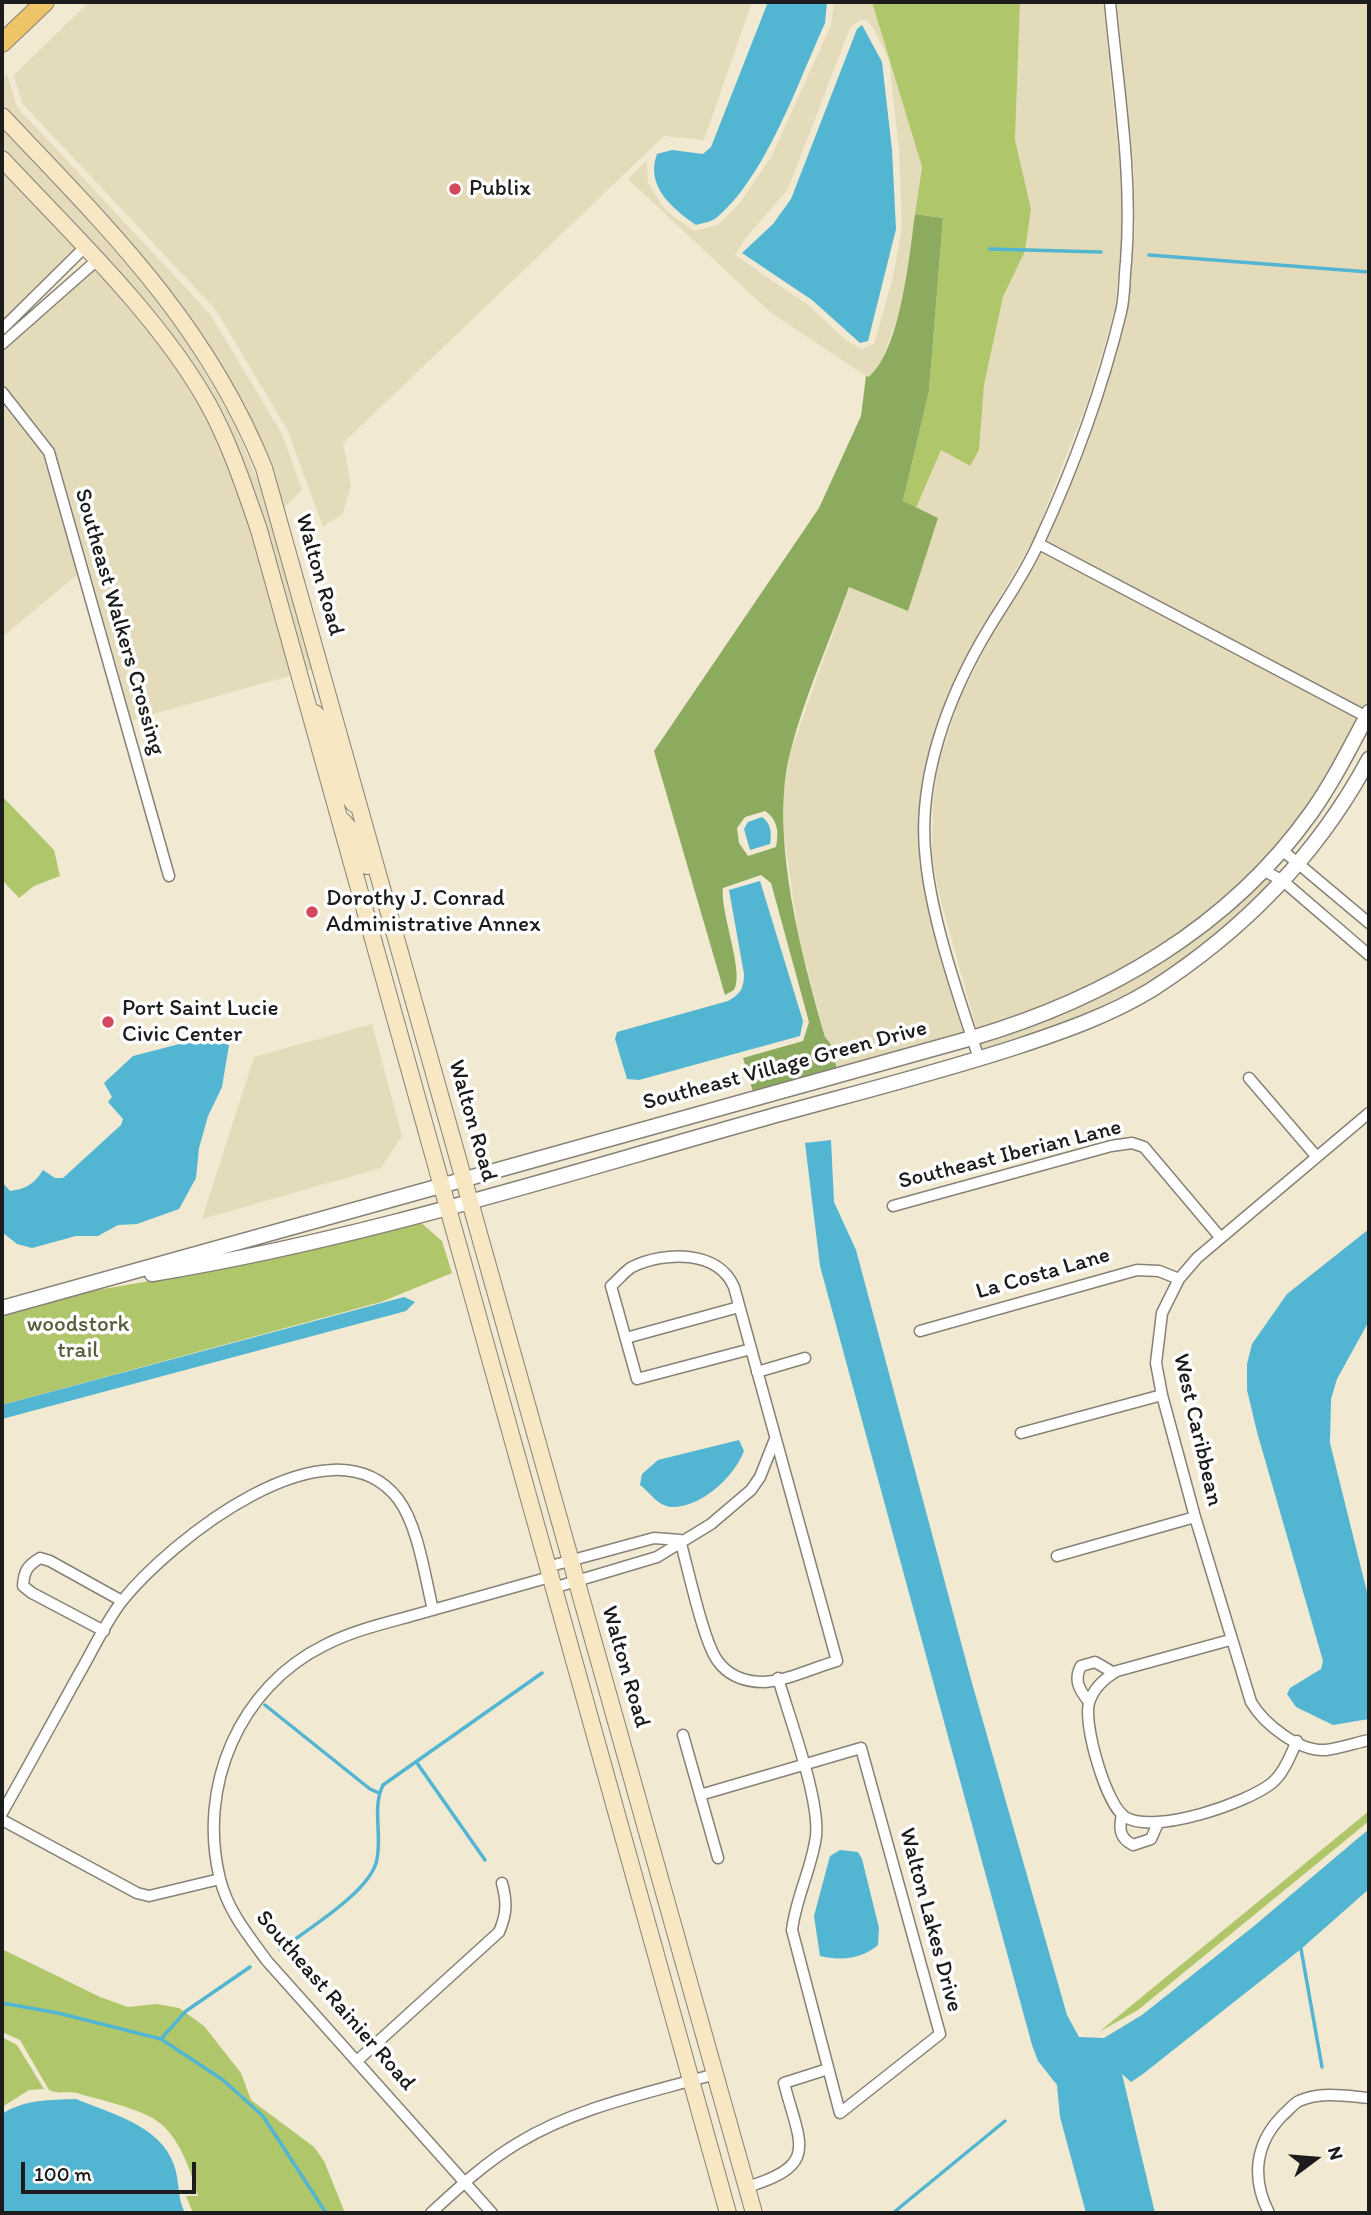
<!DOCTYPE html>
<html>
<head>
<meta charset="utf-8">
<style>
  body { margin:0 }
  #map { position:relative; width:1371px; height:2215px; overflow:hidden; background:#f2e9d2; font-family:Itim,sans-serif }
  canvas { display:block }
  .frame { position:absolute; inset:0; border:4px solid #1c1c1c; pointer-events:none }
  .north { position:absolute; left:1280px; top:2124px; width:70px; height:70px; -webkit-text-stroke:5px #fff; paint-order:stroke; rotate:74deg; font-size:19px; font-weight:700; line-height:28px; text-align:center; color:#1c1c1c }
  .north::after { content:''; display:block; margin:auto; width:24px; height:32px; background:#1c1c1c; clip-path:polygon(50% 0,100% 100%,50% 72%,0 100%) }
  .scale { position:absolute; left:21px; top:2162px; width:175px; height:32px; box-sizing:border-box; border:4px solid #1c1c1c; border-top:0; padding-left:9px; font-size:21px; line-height:24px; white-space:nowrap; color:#1c1c1c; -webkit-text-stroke:5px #fff; paint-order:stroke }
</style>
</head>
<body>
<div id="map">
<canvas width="1371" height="2215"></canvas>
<div class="frame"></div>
<div class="north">N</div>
<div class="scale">100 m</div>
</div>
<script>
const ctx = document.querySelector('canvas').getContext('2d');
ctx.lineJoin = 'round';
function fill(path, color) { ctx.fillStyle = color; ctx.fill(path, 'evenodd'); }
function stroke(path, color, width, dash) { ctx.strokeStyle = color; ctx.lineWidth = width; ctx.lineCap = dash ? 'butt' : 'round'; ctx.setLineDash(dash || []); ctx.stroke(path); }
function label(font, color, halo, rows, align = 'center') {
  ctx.font = font + ' Itim,sans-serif'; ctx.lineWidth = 7; ctx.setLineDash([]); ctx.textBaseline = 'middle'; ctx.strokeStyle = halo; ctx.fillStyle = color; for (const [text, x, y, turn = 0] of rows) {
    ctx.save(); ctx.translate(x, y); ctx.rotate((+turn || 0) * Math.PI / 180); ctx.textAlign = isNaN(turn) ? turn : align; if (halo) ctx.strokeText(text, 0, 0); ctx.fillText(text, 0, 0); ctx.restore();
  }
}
fill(new Path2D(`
  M89 2H752L704 140 664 136 343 443 351 486 343 513 323 527 288 431 216 310 22 103 14 75Z
  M834 2H872L922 167 902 305 879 368 869 378 770 312 628 179 647 160 648 183 666 211 694 231 718 225 739 204 771 157 831 25ZM860 20H867L875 31 889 61 899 149 902 229 892 281 874 344 862 349 847 341 808 305 735 255 745 239 788 189 850 28Z
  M1020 2H1103L1120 169 1122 232 1115 308 1088 400 1033 541 981 628 947 696 926 760 920 802 919 861 927 901 964 1034 837 1069 830 1043 825 1037 799 937 784 836V792L790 753 850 586 938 518 916 508 941 450 969 466 979 450 984 385 1003 297 1025 251 1031 209 1015 140Z
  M1117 2H1369V698L1364 708 1047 541 1101 403 1128 310 1135 232 1134 168Z
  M7 74 17 107 210 314 282 434 302 490 283 509 251 418 209 344 179 301 141 257 2 107V79Z
  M2 126 165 304 231 417 267 502 315 669 306 671 239 453 89 244 2 150Z
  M2 169 75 248 2 319Z
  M95 270 159 342 201 405 227 458 253 532 293 675 132 720 55 449 2 382V352Z
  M2 403 43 455 78 574 2 637Z
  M1041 553 1358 719 1306 809 1262 863 1208 913 1173 940 1114 976 1045 1008 977 1030 940 898 932 858 933 802 939 762 959 700 993 633Z
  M1263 878 1273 883 1213 939 1153 981 1055 1028 983 1051 980 1042 1050 1019 1121 986 1181 950Z
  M372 1024 402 1136 381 1168 202 1219 254 1057Z`), '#e4dbba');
fill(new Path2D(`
  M872 2H1020L1015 140 1031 209 1025 251 1003 297 984 385 979 450 970 466 941 450 916 508 903 501 929 391 943 218 915 214 922 167Z
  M2 796 54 850 60 876 34 886 19 898 2 880Z
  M419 1221 442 1241 452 1273 381 1302 2 1405V1313L69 1295 219 1269Z
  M1369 1811V1821L1138 2010 1099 2032Z
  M2 1949 100 1997 128 2007 157 2004 179 2008 204 2026 241 2073 251 2100 314 2147 324 2161 345 2213H193L186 2196H198C191 2172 181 2141 161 2124 146 2110 101 2100 80 2094 69 2090 59 2095 49 2090L20 2040 2 2032Z
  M2 2037 17 2045 44 2089 29 2090 2 2107Z`), '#b0c66b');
fill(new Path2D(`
  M915 214 943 218 929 391 903 501 938 518 908 611 849 587C830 641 804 697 790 753 769 837 802 956 825 1037L830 1043 837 1069 753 1092 743 1058 803 1041 809 1022 771 883 761 875 723 888C720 913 745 973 734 990L725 995 654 751 819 508 861 416 866 376 869 377C901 348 909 257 915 214ZM765 811C778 820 779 832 776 847L748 856 739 843 737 828 745 817Z`), '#8cab5f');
fill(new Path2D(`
  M768 2H827L825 23C799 80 765 179 716 218 711 222 702 223 696 225 672 208 645 186 657 154L672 150 703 154 711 147Z
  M862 25 882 62 892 150 896 229 868 341 860 343 812 300 742 253 773 224 791 199 857 29Z
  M762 817C771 823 772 834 770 844L750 850 744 829 748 822Z
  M760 881 803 1021 800 1036 639 1080 627 1079 615 1039 617 1032 728 1001C740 994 744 989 744 974L729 890Z
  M218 1034 229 1045 222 1087 208 1116 199 1148 196 1178 179 1209 137 1224 118 1225 98 1236H76L32 1248 17 1244 2 1232V1182L10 1191C26 1189 34 1184 43 1170L55 1178H63L121 1125 123 1119 108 1102 112 1097 104 1083 133 1056Z
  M831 1140 834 1202 856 1250 970 1676 1067 2015 1079 2037 1104 2038 1142 2015 1254 1926 1369 1829V1889L1301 1949 1143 2074 1131 2082 1122 2074 1155 2213H1086L1060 2117 1057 2085 1038 2061 1032 2045 820 1266 805 1143Z
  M1369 1229V1321L1337 1379 1331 1399 1330 1443 1369 1600V1719L1333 1725 1296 1707 1287 1694 1290 1688 1321 1669 1323 1661 1257 1432 1247 1390V1364L1252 1344 1287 1294Z
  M404 1297 415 1302 406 1311 2 1419V1405Z
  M739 1440 744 1451C734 1477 702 1507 672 1507 657 1506 651 1493 640 1485L642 1474 658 1460Z
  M840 1850 858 1852 862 1859 879 1928 878 1945C862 1959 840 1961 820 1956L814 1916 830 1856Z
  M76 2099C112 2114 160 2125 174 2165 180 2182 177 2198 185 2213H2V2114C25 2099 50 2100 76 2099Z`), '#52b5d1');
stroke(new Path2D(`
  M990 249 1101 252
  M1149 255 1369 272
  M265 1705 370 1789 379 1793
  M417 1763 485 1860
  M1301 1949 1322 2067
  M280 1950C306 1930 372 1891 377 1859 382 1834 372 1807 383 1785L542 1673
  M2 2003 58 2013 161 2039 223 2080 263 2116 326 2213
  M161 2039 186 2011 250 1967
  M893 2213 1005 2121`), '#52b5d1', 3.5);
const minor = new Path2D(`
  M2 329 84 248
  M2 344 96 261
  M2 392 49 452 169 876
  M1039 544 1369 718
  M1282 850 1369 923
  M1263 870 1283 881 1369 955
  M979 1059C959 997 933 925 926 861 916 780 948 696 989 628 1006 600 1026 572 1039 542 1073 469 1102 390 1121 312 1125 296 1124 278 1126 262 1133 174 1118 89 1110 2
  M1249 1078 1316 1156
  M1369 1113 1197 1258 1179 1279 1162 1313 1156 1363 1162 1395 1195 1517 1251 1702C1264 1724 1299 1752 1326 1750 1341 1748 1355 1743 1369 1740
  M893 1206 1111 1146 1132 1143 1144 1147 1220 1237
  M920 1331 1137 1270 1159 1271 1179 1279
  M626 1338 739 1307
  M757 1372 805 1358
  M1021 1433 1162 1395
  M680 1540C688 1568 703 1640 717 1660 728 1676 746 1682 764 1682 787 1681 815 1667 837 1661L734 1287C718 1250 665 1251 632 1267 625 1271 618 1280 611 1286L637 1379 751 1349
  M1057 1556 1195 1517
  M547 1567 654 1538 680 1540
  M553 1588 657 1557 711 1524 751 1490 760 1477 775 1439
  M104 1631 32 1593 23 1586C24 1571 27 1566 40 1558L50 1561 122 1601
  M1230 1640 1117 1671C1105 1678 1093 1689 1089 1703 1083 1724 1106 1805 1125 1817 1155 1835 1247 1803 1272 1783 1284 1773 1290 1756 1297 1741
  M1089 1702C1080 1691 1073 1680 1081 1666L1095 1662 1114 1673
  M683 1735 718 1858
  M700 1795 861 1748 940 2034 840 2113 792 1930C796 1897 812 1868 816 1836 820 1799 789 1717 778 1678
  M2 1813C28 1767 53 1721 79 1674 93 1650 105 1623 122 1601 169 1542 330 1412 398 1499 418 1525 425 1577 433 1610
  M1122 1814C1119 1828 1119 1838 1133 1845L1151 1839 1158 1823
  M2 1820 137 1893 149 1896 220 1879
  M358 2060 499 1932C507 1914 507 1902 502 1883
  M747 2187C820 2165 800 2145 784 2083L828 2069
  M431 2213C458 2188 486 2162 518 2143 577 2107 649 2093 715 2074
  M492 2213 267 1961C248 1935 228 1911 220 1879 197 1787 239 1687 325 1645 352 1631 382 1624 411 1616 457 1603 503 1590 550 1577
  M1269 2213C1251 2178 1255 2143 1283 2115 1288 2111 1294 2103 1299 2101 1322 2091 1346 2096 1369 2098`);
const tertiary = new Path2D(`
  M152 1274C361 1240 564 1174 769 1117 852 1094 937 1073 1019 1046 1064 1031 1110 1015 1151 990 1243 931 1317 856 1369 759
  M2 1308 972 1038C1105 999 1229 928 1311 813 1333 782 1351 746 1369 712`);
const secondary = new Path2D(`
  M2 116C108 228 205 322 264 468L754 2213
  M2 159C71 233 158 315 207 402 230 443 244 487 259 530L728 2213
  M315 713C339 738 332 778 354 804
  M343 821 356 836 367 866`);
const primary = new Path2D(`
  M2 43 45 2`);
stroke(minor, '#878277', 13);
stroke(tertiary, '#878277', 17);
stroke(secondary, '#878277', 18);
stroke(primary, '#878277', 20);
stroke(minor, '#fff', 10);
stroke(tertiary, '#fff', 14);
stroke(secondary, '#f8e7c3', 16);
stroke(primary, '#eec469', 18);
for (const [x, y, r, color] of [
  [455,189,7,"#d1495b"],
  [312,912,7,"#d1495b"],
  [108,1022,7,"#d1495b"]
]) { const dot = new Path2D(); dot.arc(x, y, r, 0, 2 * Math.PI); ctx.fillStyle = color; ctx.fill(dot); stroke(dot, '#fff', 2.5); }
label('23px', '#1c1c1c', '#fff', [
  ["Publix",469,189],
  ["Dorothy J. Conrad",326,899],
  ["Administrative Annex",326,925],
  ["Port Saint Lucie",122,1009],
  ["Civic Center",122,1035]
], 'left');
label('23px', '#1c1c1c', '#fff', [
  ["Walton Road",319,575,74],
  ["Southeast Walkers Crossing",119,622,74],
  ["Southeast Village Green Drive",785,1066,-15],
  ["Walton Road",472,1121,74],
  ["Southeast Iberian Lane",1010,1155,-14],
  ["La Costa Lane",1043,1274,-16],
  ["West Caribbean",1197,1430,77],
  ["Walton Road",625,1667,74],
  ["Walton Lakes Drive",930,1920,75],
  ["Southeast Rainier Road",335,2001,49]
]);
label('23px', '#57603c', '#fff', [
  ["woodstork",78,1325],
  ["trail",78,1351]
]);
</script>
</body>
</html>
